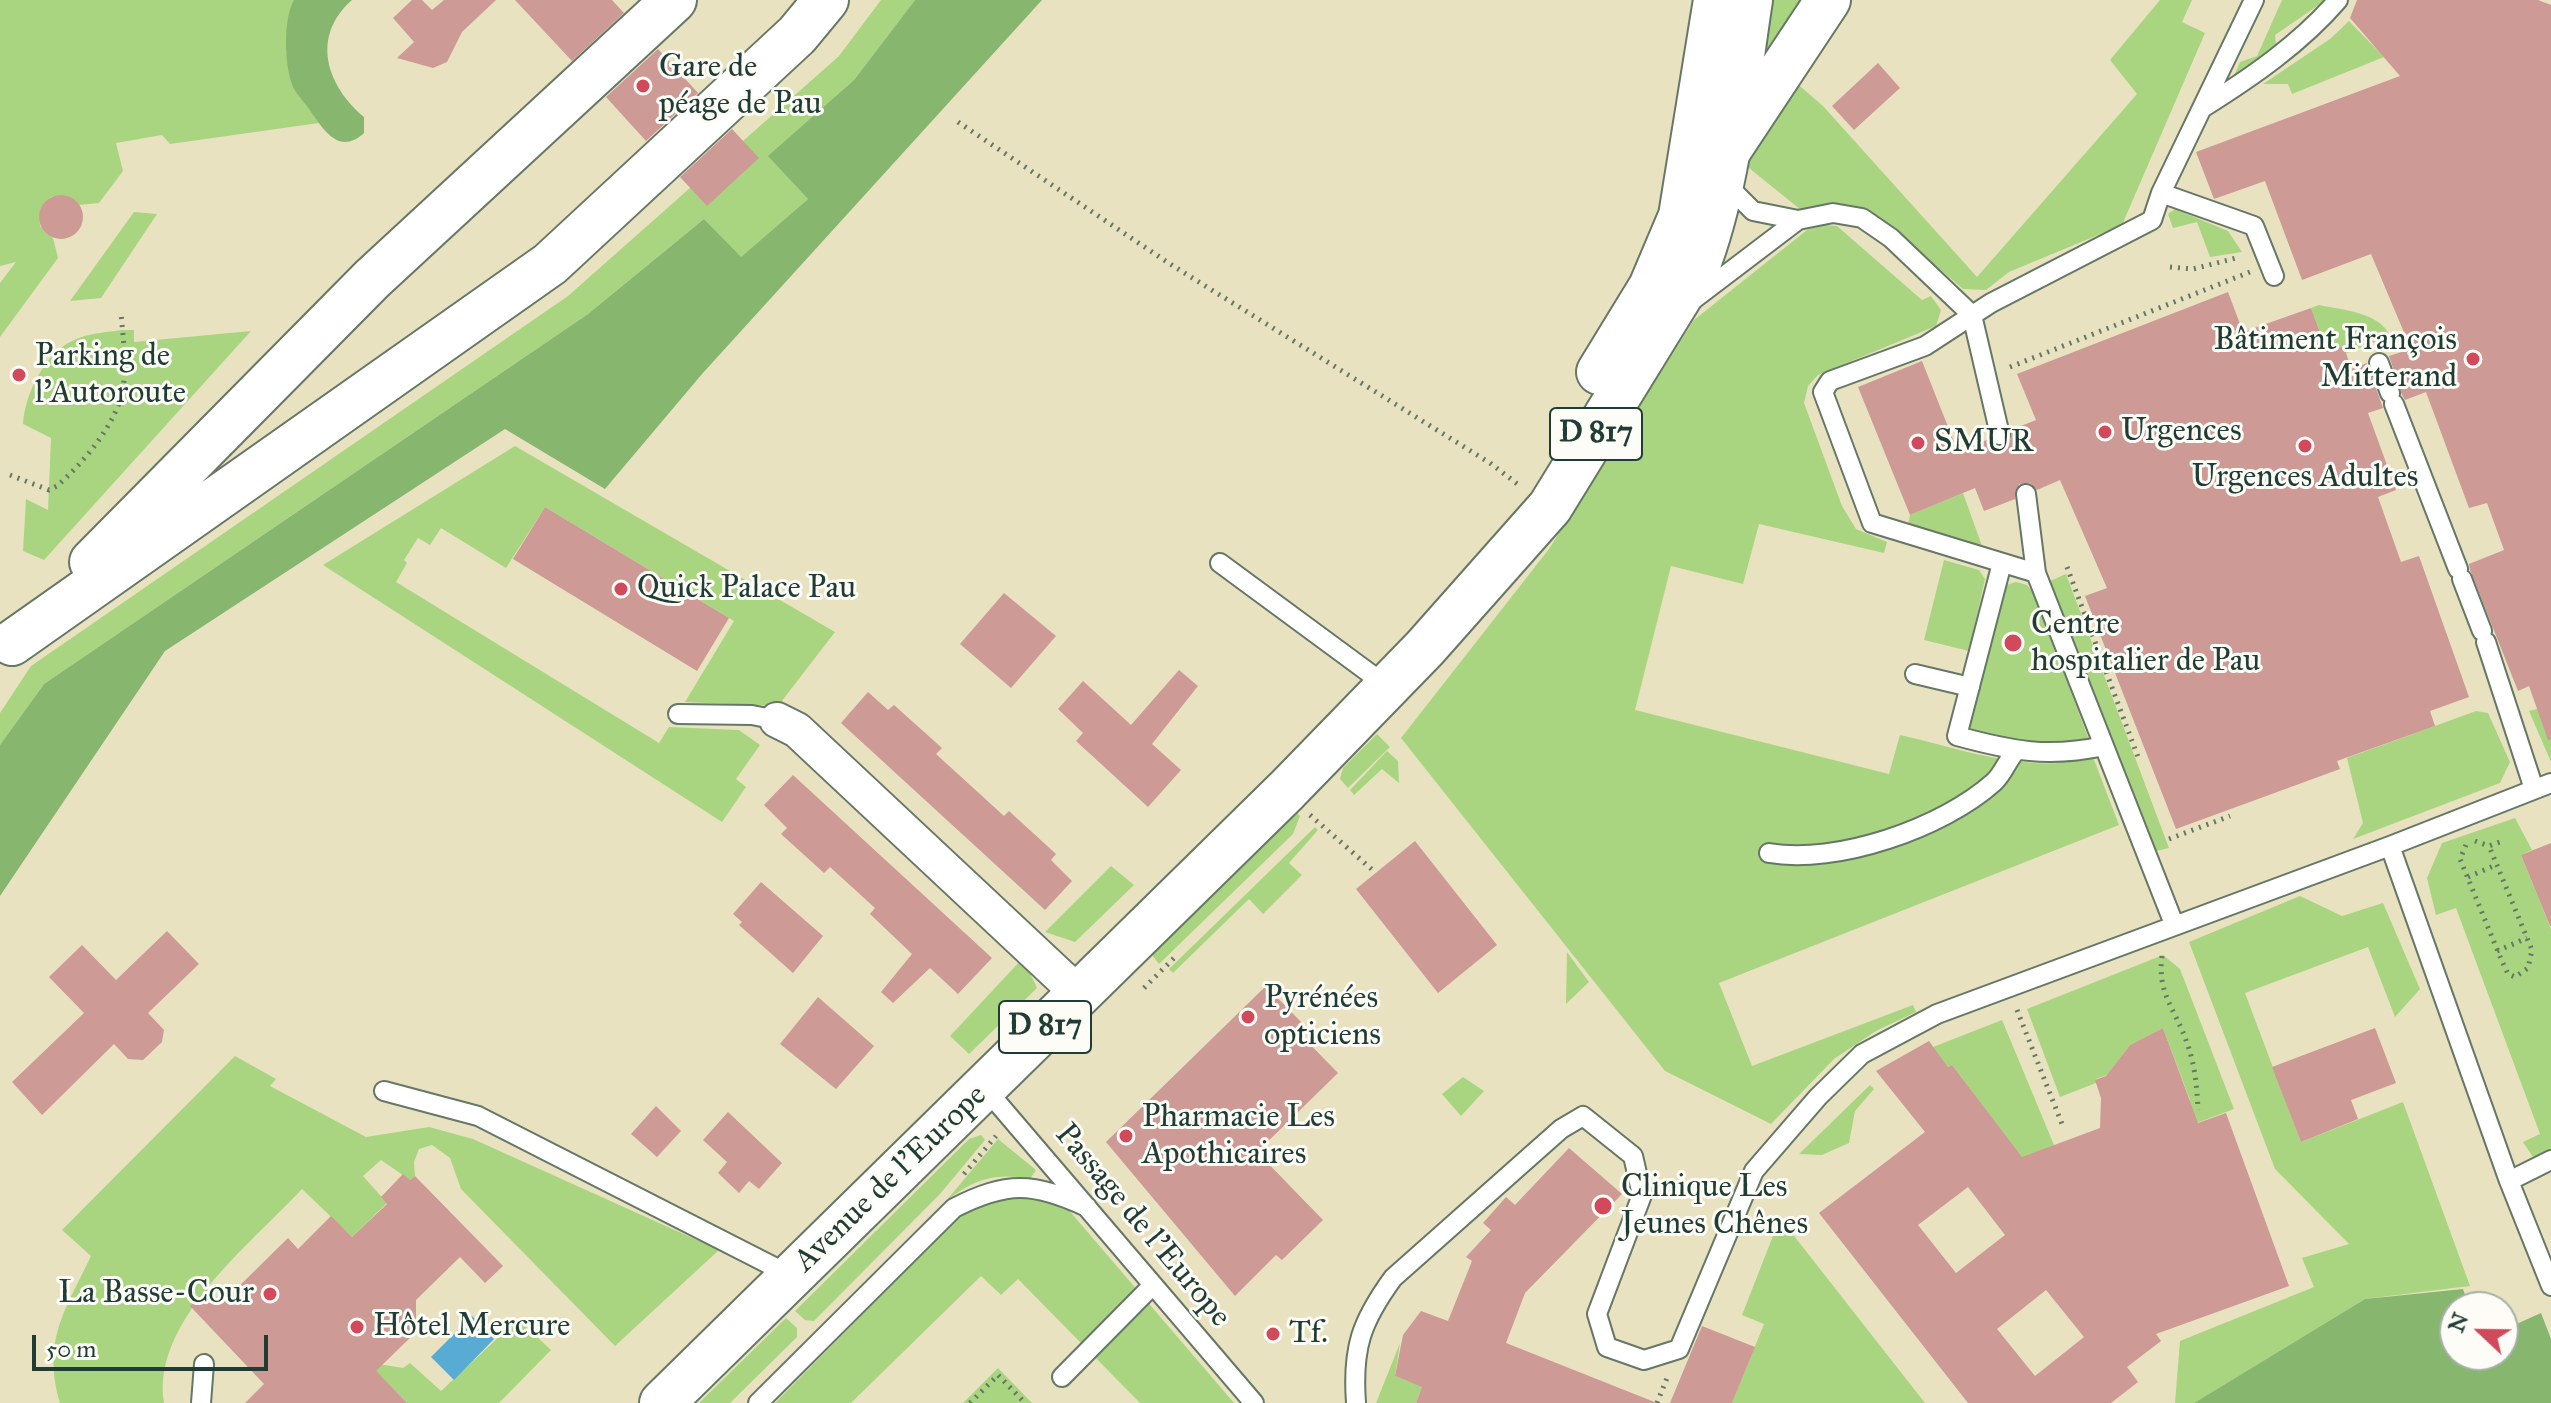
<!DOCTYPE html>
<html>
<head>
<meta charset="utf-8">
<style>
  body { margin:0 }
  #map { position:relative; width:2551px; height:1403px; overflow:hidden; background:#e8e2c0; font-family:"IM FELL Great Primer",serif }
  canvas { display:block }
  .north { position:absolute; left:2439px; top:1291px; width:80px; height:80px; box-sizing:border-box; background:#fdfcf7; border:2px solid #a4b0a9; border-radius:50%; rotate:292deg; font-size:22px; font-weight:700; line-height:32px; text-align:center; color:#1f3d34 }
  .north::after { content:''; display:block; margin:auto; width:28px; height:36px; background:#d1495b; clip-path:polygon(50% 0,100% 100%,50% 72%,0 100%) }
  .scale { position:absolute; left:32px; top:1335px; width:236px; height:36px; box-sizing:border-box; border:4px solid #1f3d34; border-top:0; padding-left:10px; font-size:24px; line-height:28px; white-space:nowrap; color:#1f3d34; -webkit-text-stroke:6px #fdfcf7; paint-order:stroke }
</style>
</head>
<body>
<div id="map">
<canvas width="2551" height="1403"></canvas>
<div class="north">N</div>
<div class="scale">50 m</div>
</div>
<script>
const ctx = document.querySelector('canvas').getContext('2d');
ctx.lineJoin = 'round';
function fill(path, color) { ctx.fillStyle = color; ctx.fill(path, 'evenodd'); }
function stroke(path, color, width, dash) { ctx.strokeStyle = color; ctx.lineWidth = width; ctx.lineCap = dash ? 'butt' : 'round'; ctx.setLineDash(dash || []); ctx.stroke(path); }
function label(font, color, halo, rows, align = 'center') {
  ctx.font = font + ' "IM FELL Great Primer",serif'; ctx.lineWidth = 6; ctx.setLineDash([]); ctx.textBaseline = 'middle'; ctx.strokeStyle = halo; ctx.fillStyle = color; for (const [text, x, y, turn = 0] of rows) {
    ctx.save(); ctx.translate(x, y); ctx.rotate((+turn || 0) * Math.PI / 180); ctx.textAlign = isNaN(turn) ? turn : align; if (halo) ctx.strokeText(text, 0, 0); ctx.fillText(text, 0, 0); ctx.restore();
  }
}
fill(new Path2D(`
  M0 0H294L286 50 293 86 319 123 170 144 162 135 116 143 123 171 99 203 79 205 62 195 51 197 43 205 39 215 40 226 53 238 58 258 0 337V283L16 262 0 266Z
  M881 0H915L854 80 769 156 808 199 740 258 704 219 588 314 44 684 0 745V713L31 666 568 296 839 56Z
  M1761 0H1807L1758 80Z
  M2160 0H2192L2182 22 2205 33 2122 225 2009 272 1986 290 1963 289 1887 224 1858 207 1833 202 1801 210 1744 164 1786 74 1823 106 1977 277 2137 94 2110 60Z
  M2282 0H2326L2275 35 2276 45 2261 57 2257 69 2234 76 2240 62 2257 56Z
  M2349 21 2384 57 2292 94 2288 84H2263L2330 39Z
  M2175 209 2228 231 2242 252 2210 257 2197 222 2173 228 2168 214Z
  M134 212 157 214 101 298 70 301Z
  M1823 225 1837 226 1922 300 1931 296 1941 310 1936 326 1818 375 1808 386 1804 403 1842 506 1856 529 1887 542 1884 553 1759 524 1743 584 1671 566 1635 710 1889 774 1900 735C1959 748 2032 776 2093 757L2119 825 1719 983 1752 1066 1913 1005 1916 1012 1876 1031 1834 1059 1771 1124 1665 1071 1401 738 1549 549 1694 320 1807 230Z
  M2319 305C2342 310 2380 312 2390 336L2347 353 2344 346 2327 351 2311 308Z
  M122 330H134V342L251 331 44 560 23 551 26 499 48 510 51 438 23 424C25 393 46 349 79 338 92 333 108 332 122 330Z
  M515 446 835 632 778 706 685 702 734 621 545 507 506 568 441 528 430 545 418 538 404 560 407 563 396 582 659 743 669 727 739 730 760 745 736 779 746 787 722 822 323 565Z
  M1963 493 1982 546 1908 525 1910 515Z
  M1944 560 1979 570 1985 579 1969 651 1924 640Z
  M2066 574 2169 848 2156 851 2050 581Z
  M2016 582 2027 585 2035 595 2089 740C2046 751 2009 741 1967 730L2006 585Z
  M2537 709 2551 715V762L2529 711Z
  M2476 711 2488 713 2510 762 2500 783 2353 839 2363 823 2347 758Z
  M1377 734 1390 747 1348 788 1340 779 1343 768Z
  M1387 751 1398 761 1399 783 1382 769 1354 795 1350 790Z
  M1297 813 1300 816 1293 834 1159 964 1152 955Z
  M2515 818 2532 850 2521 855 2551 929V1149L2533 1157 2523 1142 2540 1134 2456 908 2436 915 2427 878 2442 843Z
  M1315 827 1318 830 1289 863 1302 875 1263 914 1249 899 1173 973 1169 969Z
  M1111 866 1134 885 1075 942 1045 932Z
  M2300 896 2342 916 2383 903 2420 989 2395 1017 2368 947 2245 993 2301 1142 2403 1102 2470 1286 2365 1299 2194 1403H2175L2180 1341 2314 1287 2302 1258 2349 1244 2275 1169 2189 942Z
  M1567 952 1589 982 1566 1004Z
  M2163 955 2180 969 2234 1109 2186 1127 2190 1100 2163 1028 2130 1045 2107 1075 2096 1079V1083L2060 1097 2027 1009Z
  M1023 958 1037 988 969 1054 950 1036Z
  M2002 1020 2054 1145 2041 1183 1952 1065 1948 1067 1933 1047Z
  M235 1056 276 1079 270 1086 366 1137 429 1127 473 1139 719 1250 615 1346 461 1189 450 1158 432 1145 419 1149 414 1162 415 1176 410 1180 381 1160 363 1176 387 1203 352 1237 302 1189C251 1244 151 1321 164 1403H60C42 1340 65 1311 91 1256L62 1230Z
  M1463 1077 1484 1091 1461 1116 1442 1094Z
  M1870 1085 1874 1089 1855 1111 1849 1143 1822 1155 1799 1154Z
  M981 1135 985 1140 940 1194 814 1321 805 1320 795 1311 969 1139Z
  M998 1139 1036 1170 1030 1179C995 1172 974 1179 946 1201Z
  M998 1196 1039 1198 1067 1208 1234 1403H1140L1018 1279 1001 1295 981 1276 851 1403H775L963 1213Z
  M1780 1218 1925 1403H1732L1764 1324 1742 1315Z
  M786 1318 797 1328V1337L730 1403H699Z
  M518 1319 551 1350 499 1403H407L366 1362 403 1368 410 1363 441 1391Z
  M1400 1343 1395 1376 1413 1383 1424 1382 1416 1403H1376Z
  M998 1368 1032 1403H963Z`), '#aad580');
fill(new Path2D(`
  M294 0H352C310 37 327 86 364 117V133C340 155 325 132 311 112 306 104 297 95 293 87 284 65 283 19 294 0Z
  M915 0H1042L702 374 605 489 505 429 165 651 0 896V745L44 684 588 314 704 219 741 257 808 199 768 156 854 80Z
  M2463 1289 2469 1307H2455V1355H2503V1330L2541 1313 2551 1339V1403H2194L2365 1299Z`), '#87b66e');
fill(new Path2D(`
  M472 1316 494 1339 454 1380 431 1357Z`), '#58acd4');
fill(new Path2D(`
  M412 0H422L432 10 444 0H496L462 32 447 62 433 68 397 58 414 42 393 18Z
  M515 0H612L624 13 572 61Z
  M2357 0H2538L2551 5V739L2548 740 2529 686 2518 691 2470 570 2469 564 2504 550 2487 503 2469 508 2426 392 2405 400 2402 395 2389 356 2411 349 2371 254 2302 280 2265 181 2214 199 2196 152 2400 76 2350 18Z
  M658 49 698 93 646 141 606 97Z
  M1878 63 1900 88 1854 130 1832 106Z
  M732 129 759 158 707 206 680 177Z
  M39 217a22 22 0 1 1 44 0a22 22 0 1 1-44 0Z
  M2228 292 2243 332 2311 308 2327 351 2344 346 2351 369 2367 363 2383 408 2368 413 2396 490 2378 497 2401 562 2419 556 2469 697 2430 711 2435 726 2337 761 2340 769 2176 829 2085 596 2107 588 2060 480 2037 490 2030 483 2019 484 2015 499 1984 511 1975 488 1910 515 1858 387 1922 361 1958 452 1989 439 1996 446H2003L2011 439V430L2036 420 2017 374Z
  M545 507 729 618 697 671 513 559Z
  M1004 593 1056 636 1011 688 960 644Z
  M1179 670 1198 686 1152 744 1181 770 1148 807 1076 741 1083 733 1058 709 1083 681 1131 725Z
  M868 692 888 710 894 705 942 748 936 754 1004 816 1009 811 1056 854 1051 860 1072 881 1045 910 841 723Z
  M793 775 992 958 958 994 930 968 893 1003 881 992 912 954 870 914 875 908 830 867 824 873 781 834 787 828 764 805Z
  M1415 841 1497 945 1438 993 1356 889Z
  M2551 843V926H2550L2521 855Z
  M761 882 823 936 793 973 739 925 742 922 733 914Z
  M167 931 199 964 148 1013 164 1030 162 1042 143 1060 128 1059 114 1044 42 1115 12 1082 84 1013 49 977 82 945 116 980Z
  M1266 986 1303 1024 1296 1030 1338 1073 1257 1152 1323 1220 1282 1260 1276 1255 1235 1296 1106 1142Z
  M818 997 874 1046 836 1089 780 1044Z
  M2163 1028 2198 1123 2226 1113 2289 1286 2156 1334 2161 1341 2127 1367 2138 1382 2111 1403H1968L1819 1213 1925 1132 1876 1071 1929 1041 1948 1067 1952 1065 2022 1157 2100 1128 2101 1098 2095 1080 2106 1076 2130 1045ZM1968 1187 2005 1235 1956 1273 1918 1225ZM2046 1290 2084 1337 2035 1376 1997 1329Z
  M2375 1028 2396 1083 2351 1100 2358 1119 2301 1142 2272 1067Z
  M656 1106 681 1131 657 1157 631 1134Z
  M728 1112 782 1163 759 1189 749 1181 739 1193 718 1173 727 1162 703 1140Z
  M1569 1148 1622 1194 1525 1293 1506 1343 1657 1403H1416L1422 1387 1395 1376 1403 1335 1421 1311 1448 1321 1472 1261 1466 1257 1491 1230 1483 1223 1506 1197 1515 1205Z
  M403 1174 410 1180 415 1176 503 1266 485 1283 460 1257 416 1300V1332L376 1371 407 1403H245L264 1384 190 1306 208 1288 222 1303 288 1238 298 1249 331 1216 352 1237 387 1204 381 1197Z
  M1702 1326 1755 1347 1732 1403H1670Z`), '#cd9a96');
const lane = new Path2D(`
  M2204 107C2252 77 2301 43 2338 0
  M1726 184 1753 211 1798 220
  M2161 193 2254 226 2274 276
  M1694 299 1798 220 1833 213 1862 218 1891 238 1972 315 2000 435
  M2379 363 2390 393
  M2394 404 2458 569
  M2026 494 2036 573
  M1220 563 1387 686
  M2002 563 1957 736C2012 751 2048 758 2104 746
  M2462 579 2482 631
  M2486 642 2534 789
  M1915 674 1970 687
  M678 714 752 715 777 720
  M2390 846 2509 1181 2551 1286
  M1769 853C1836 865 1943 828 1994 782 2003 774 2007 761 2015 752
  M2174 924 2036 573 1872 523 1823 392 1830 381 1925 346 1991 303 2152 220 2161 193 2254 0
  M984 1087 1254 1403
  M384 1091 478 1116 792 1276
  M2509 1181 2551 1160
  M1062 1377 1153 1285
  M201 1403 204 1364
  M758 1403 954 1208C1007 1181 1033 1182 1087 1207
  M1356 1403C1352 1348 1361 1322 1393 1278L1561 1129 1583 1116 1633 1156 1642 1195 1597 1314 1607 1347 1644 1360 1679 1349 1754 1171 1818 1097 1862 1054 1937 1014 2390 846 2551 783`);
const street = new Path2D(`
  M777 720 797 730 1079 994`);
const secondary = new Path2D(`
  M1726 154 1828 0`);
const primary = new Path2D(`
  M1599 372 1651 287 1681 216 1716 0
  M662 1403 1287 790 1425 648 1550 507 1696 270C1729 184 1736 90 1750 0`);
const highway = new Path2D(`
  M92 562 372 279 674 0
  M12 643 550 264 797 35 826 0`);
stroke(lane, '#657765', 22);
stroke(street, '#657765', 38);
stroke(secondary, '#657765', 48);
stroke(primary, '#657765', 48);
stroke(highway, '#657765', 48);
stroke(new Path2D(`
  M958 122 1170 264 1490 463 1520 486
  M2170 267 2193 269 2240 257
  M2010 367 2250 272
  M10 475 49 490 57 486C83 463 117 424 123 388 127 363 123 338 121 313
  M2067 567 2138 757
  M1310 815 1376 873
  M2169 839 2230 816
  M2475 841 2489 846 2500 842
  M2466 845 2460 859 2501 959 2508 974 2515 977 2528 968 2532 950 2489 846
  M2468 877 2496 865
  M2497 951 2527 938
  M2162 956C2157 994 2175 1008 2187 1043 2195 1065 2197 1087 2198 1110
  M1144 988 1174 958
  M2017 1010 2064 1129
  M964 1174 996 1136
  M970 1403 998 1375 1025 1403
  M1657 1403 1667 1378`), '#657765', 5, [2, 6]);
stroke(lane, '#fff', 18);
stroke(street, '#fff', 34);
stroke(secondary, '#fff', 44);
stroke(primary, '#fff', 44);
stroke(highway, '#fff', 44);
for (const [x, y, r, color] of [
  [643,86,8,"#d1495b"],
  [2473,359,8,"#d1495b"],
  [19,375,8,"#d1495b"],
  [2105,432,8,"#d1495b"],
  [1918,443,8,"#d1495b"],
  [2305,446,8,"#d1495b"],
  [621,589,8,"#d1495b"],
  [2013,643,10,"#d1495b"],
  [1248,1017,8,"#d1495b"],
  [1126,1136,8,"#d1495b"],
  [1603,1206,10,"#d1495b"],
  [270,1294,8,"#d1495b"],
  [357,1327,8,"#d1495b"],
  [1273,1334,8,"#d1495b"]
]) { const dot = new Path2D(); dot.arc(x, y, r, 0, 2 * Math.PI); ctx.fillStyle = color; ctx.fill(dot); stroke(dot, '#fdfcf7', 3); }
for (const [x, y, w] of [
  [1596,434,92],
  [1045,1027,92]
]) { const box = new Path2D(); box.roundRect(x - w / 2, y - 26, w, 52, 6); ctx.fillStyle = '#fdfcf7'; ctx.fill(box); stroke(box, '#1f3d34', 2); }
label('bold 30px', '#1f3d34', null, [
  ["D 817",1596,434],
  ["D 817",1045,1027]
]);
label('32px', '#1f3d34', '#fdfcf7', [
  ["Gare de",659,68],
  ["péage de Pau",659,105],
  ["Bâtiment François",2457,341,"right"],
  ["Mitterand",2457,378,"right"],
  ["Parking de",35,357],
  ["l'Autoroute",35,394],
  ["Urgences",2121,432],
  ["SMUR",1934,443],
  ["Urgences Adultes",2305,478,"center"],
  ["Quick Palace Pau",637,589],
  ["Centre",2031,625],
  ["hospitalier de Pau",2031,662],
  ["Pyrénées",1264,999],
  ["opticiens",1264,1036],
  ["Pharmacie Les",1142,1118],
  ["Apothicaires",1142,1155],
  ["Clinique Les",1621,1188],
  ["Jeunes Chênes",1621,1225],
  ["La Basse-Cour",254,1294,"right"],
  ["Hôtel Mercure",373,1327],
  ["Tf.",1289,1334]
], 'left');
label('32px', '#1f3d34', '#fdfcf7', [
  ["Avenue de l'Europe",891,1179,-44],
  ["Passage de l'Europe",1142,1226,50]
]);
</script>
</body>
</html>
